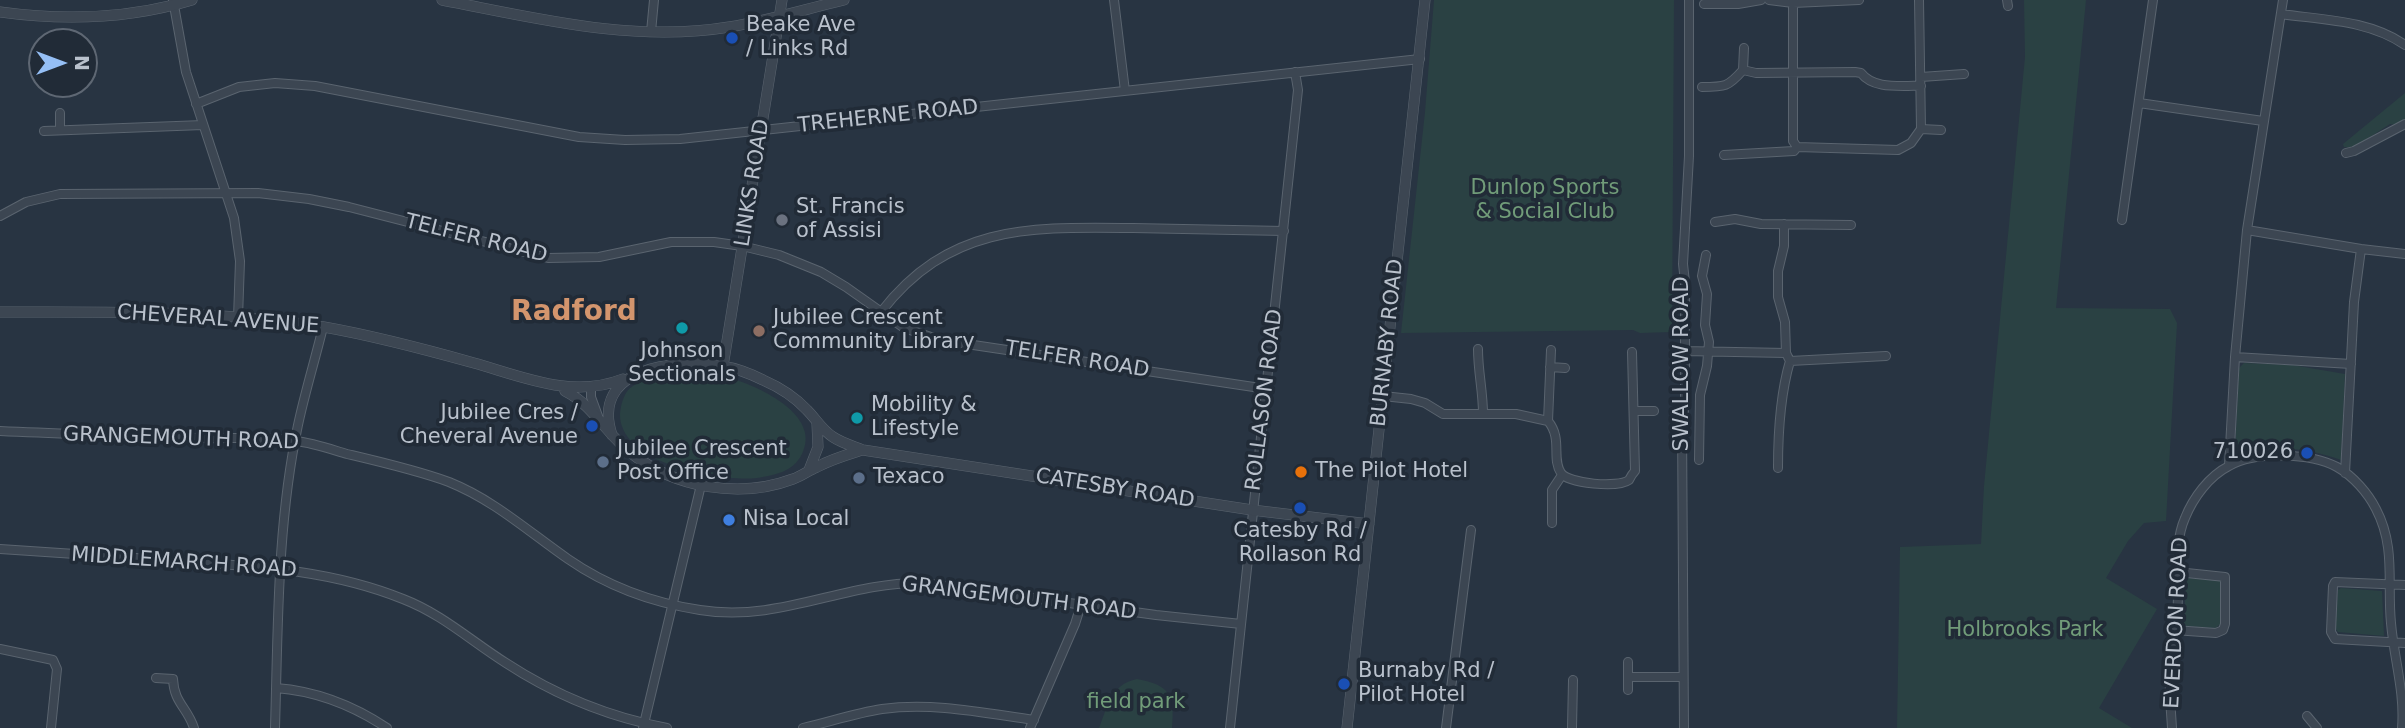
<!DOCTYPE html>
<html>
<head>
<meta charset="utf-8">
<style>
  body { margin:0 }
  #map { position:relative; width:2405px; height:728px; overflow:hidden; background:#283442; font-family:"DejaVu Sans",sans-serif }
  canvas { display:block }
  .north { position:absolute; left:28px; top:28px; width:70px; height:70px; box-sizing:border-box; background:#212b37; border:2px solid #5e6773; border-radius:50%; rotate:90deg; font-size:19px; font-weight:700; line-height:28px; text-align:center; color:#b9c1cc }
  .north::after { content:''; display:block; margin:auto; width:24px; height:32px; background:#95bff5; clip-path:polygon(50% 0,100% 100%,50% 72%,0 100%) }
</style>
</head>
<body>
<div id="map">
<canvas width="2405" height="728"></canvas>
<div class="north">N</div>
</div>
<script>
const ctx = document.querySelector('canvas').getContext('2d');
ctx.lineJoin = 'round';
function fill(path, color) { ctx.fillStyle = color; ctx.fill(path, 'evenodd'); }
function stroke(path, color, width, dash) { ctx.strokeStyle = color; ctx.lineWidth = width; ctx.lineCap = dash ? 'butt' : 'round'; ctx.setLineDash(dash || []); ctx.stroke(path); }
function label(font, color, halo, rows, align = 'center') {
  ctx.font = font + ' "DejaVu Sans",sans-serif'; ctx.lineWidth = 7; ctx.setLineDash([]); ctx.textBaseline = 'middle'; ctx.strokeStyle = halo; ctx.fillStyle = color; for (const [text, x, y, turn = 0] of rows) {
    ctx.save(); ctx.translate(x, y); ctx.rotate((+turn || 0) * Math.PI / 180); ctx.textAlign = isNaN(turn) ? turn : align; if (halo) ctx.strokeText(text, 0, 0); ctx.fillText(text, 0, 0); ctx.restore();
  }
}
fill(new Path2D(`
  M1434 0H1674L1672 332 1640 333 1633 330 1401 333 1425 112Z
  M2024 0H2086L2056 308 2170 309 2177 323 2166 521 2144 523 2128 541 2106 578 2157 609 2099 708 2132 728H1897L1900 547 1981 544 1984 486 2025 57Z
  M2405 93V121L2397 125 2390 124 2353 148 2344 147 2343 144Z
  M2244 363 2292 365 2345 374 2341 460C2305 447 2273 445 2236 454L2235 449 2239 368Z
  M700 374C714 376 729 377 742 382 769 392 820 418 802 454 793 472 775 475 757 478 720 482 619 464 620 414 621 404 624 391 633 386 651 374 679 375 700 374Z
  M2188 578 2220 580 2222 584 2220 624 2216 628 2186 626 2184 623 2186 581Z
  M2341 588 2382 591 2384 636 2338 632 2335 628 2338 590Z
  M1137 679C1170 685 1175 695 1172 728H1099C1108 706 1111 684 1137 679Z`), '#2a4143');
const minor = new Path2D(`
  M173 0 186 72 234 218 240 261 238 318
  M1114 0 1125 91
  M1769 0 1793 3 1859 0
  M2007 0 2008 6
  M1793 3V141L1797 147
  M1704 4H1738L1761 0
  M2281 14C2323 20 2369 20 2405 45
  M651 32 654 0
  M1743 70 1756 73 1855 72 1861 73C1874 90 1902 85 1921 86
  M1921 77 1964 74
  M1702 87C1725 87 1728 87 1743 70L1744 48
  M2139 103 2263 121
  M196 104 239 87 275 83 315 86 579 137 625 140 680 139 1420 59
  M60 113V130
  M1921 129 1941 130
  M44 131 203 125
  M2346 153 2354 151 2405 124
  M1724 155 1794 151 1797 147 1898 150 1911 143 1921 129 1919 0
  M0 216 26 202 60 194 258 193 309 199 349 207 548 258 599 257 671 242H714L742 246 779 255 821 272 846 287 904 328 940 340 1267 389
  M2122 220 2153 0
  M1715 222 1735 219 1761 224 1851 225
  M1784 224V246L1778 271V297L1785 322 1786 353
  M2247 230 2361 249 2405 254
  M881 312C950 223 1031 227 1133 228 1183 229 1234 230 1284 231
  M1478 349C1478 372 1483 391 1483 414
  M1684 351 1786 353 1790 361 1886 356
  M2235 357 2351 364
  M1550 367 1565 368
  M591 388V397L598 416
  M1383 396 1411 399 1425 403 1443 414H1516L1548 421C1563 439 1551 458 1561 473 1569 484 1618 488 1629 480 1630 478 1634 472 1635 471L1632 352
  M1634 411H1654
  M1548 421 1551 350
  M0 431C67 434 134 436 201 438 232 439 265 436 296 441 313 443 330 449 347 454 381 462 416 470 449 482 494 500 529 532 568 559 607 586 654 603 700 610 781 623 846 581 924 583L1156 615 1241 624
  M1699 460 1700 395 1707 366 1709 342 1705 325 1707 294 1702 276 1706 255
  M2229 465 2235 357 2247 230 2283 0
  M1778 468C1778 432 1780 395 1790 361
  M2345 473 2354 302 2361 249
  M1552 523V490L1562 475
  M0 549C60 553 120 557 180 561 255 566 332 570 403 599 442 614 471 641 506 663 555 695 608 717 667 728
  M2405 585 2335 582 2333 586 2331 632 2335 639 2405 643
  M2174 630 2216 633 2223 630 2225 624V577L2177 572
  M0 649 53 660 57 669 51 728
  M1628 677H1683
  M156 678 173 679C174 703 187 707 194 728
  M276 688C316 691 354 706 387 728
  M1628 690V662
  M2307 716 2317 728
  M275 728C278 628 277 524 298 425 305 392 315 360 323 327
  M643 728 701 485
  M803 728C829 722 856 713 882 709 933 702 984 713 1034 720
  M1030 728 1075 624 1081 605
  M1230 728 1298 90 1295 72
  M1446 728 1471 530
  M1572 728 1573 680
  M1684 728 1682 424 1685 403V282L1683 264 1689 156V0
  M2172 728C2171 710 2169 693 2170 675 2170 649 2178 623 2178 596 2179 570 2174 543 2185 518 2193 498 2209 476 2229 466 2255 451 2311 453 2337 467 2353 476 2368 493 2376 509 2396 547 2387 583 2391 623 2394 659 2405 692 2402 728`);
const tertiary = new Path2D(`
  M442 0C536 18 633 43 729 27 767 21 806 9 844 0
  M0 12C65 21 129 19 192 0
  M0 312C108 312 217 310 324 327 375 336 424 349 474 363 524 377 572 399 623 379
  M723 366 782 0
  M565 391C593 405 606 434 631 453 675 488 740 499 793 479 802 476 809 470 817 467 832 459 846 455 862 450
  M612 435C590 368 674 358 722 366 735 368 751 374 763 380 779 387 795 397 807 410 816 419 822 430 833 437 842 443 853 446 863 450L1252 510 1369 524
  M809 470 818 447 817 423
  M1347 728 1425 0`);
stroke(minor, '#5a646f', 10);
stroke(tertiary, '#5a646f', 11);
stroke(minor, '#3c4652', 8);
stroke(tertiary, '#3c4652', 10);
for (const [x, y, r, color] of [
  [732,38,7,"#1a4fb4"],
  [782,220,7,"#6b7280"],
  [682,328,7,"#0f9aa8"],
  [759,331,7,"#8d6e63"],
  [857,418,7,"#0f9aa8"],
  [592,426,7,"#1a4fb4"],
  [2307,453,7,"#1a4fb4"],
  [603,462,7,"#5c6f8a"],
  [1301,472,7,"#e8710a"],
  [859,478,7,"#5c6f8a"],
  [1300,508,7,"#1a4fb4"],
  [729,520,7,"#3f7fe0"],
  [1344,684,7,"#1a4fb4"]
]) { const dot = new Path2D(); dot.arc(x, y, r, 0, 2 * Math.PI); ctx.fillStyle = color; ctx.fill(dot); stroke(dot, '#212b37', 2.5); }
label('21px', '#b9c1cc', '#212b37', [
  ["Beake Ave",746,26],
  ["/ Links Rd",746,50],
  ["St. Francis",796,208],
  ["of Assisi",796,232],
  ["Jubilee Crescent",773,319],
  ["Community Library",773,343],
  ["Johnson",682,352,"center"],
  ["Sectionals",682,376,"center"],
  ["Mobility &",871,406],
  ["Lifestyle",871,430],
  ["Jubilee Cres /",578,414,"right"],
  ["Cheveral Avenue",578,438,"right"],
  ["Jubilee Crescent",617,450],
  ["Post Office",617,474],
  ["710026",2293,453,"right"],
  ["The Pilot Hotel",1315,472],
  ["Texaco",873,478],
  ["Nisa Local",743,520],
  ["Catesby Rd /",1300,532,"center"],
  ["Rollason Rd",1300,556,"center"],
  ["Burnaby Rd /",1358,672],
  ["Pilot Hotel",1358,696]
], 'left');
label('21px', '#b9c1cc', '#212b37', [
  ["TREHERNE ROAD",888,117,-6],
  ["LINKS ROAD",753,183,-81],
  ["TELFER ROAD",476,239,14],
  ["CHEVERAL AVENUE",218,320,4],
  ["BURNABY ROAD",1388,343,-84],
  ["TELFER ROAD",1077,360,9],
  ["SWALLOW ROAD",1683,364,-90],
  ["ROLLASON ROAD",1265,400,-83],
  ["GRANGEMOUTH ROAD",181,439,2],
  ["CATESBY ROAD",1115,489,9],
  ["MIDDLEMARCH ROAD",184,563,4],
  ["GRANGEMOUTH ROAD",1019,599,7],
  ["EVERDON ROAD",2177,623,-87]
]);
label('21px', '#719c79', '#212b37', [
  ["Dunlop Sports",1545,189],
  ["& Social Club",1545,213],
  ["Holbrooks Park",2025,631],
  ["field park",1136,703]
]);
label('bold 28px', '#d3956d', '#212b37', [
  ["Radford",574,313]
]);
</script>
</body>
</html>
